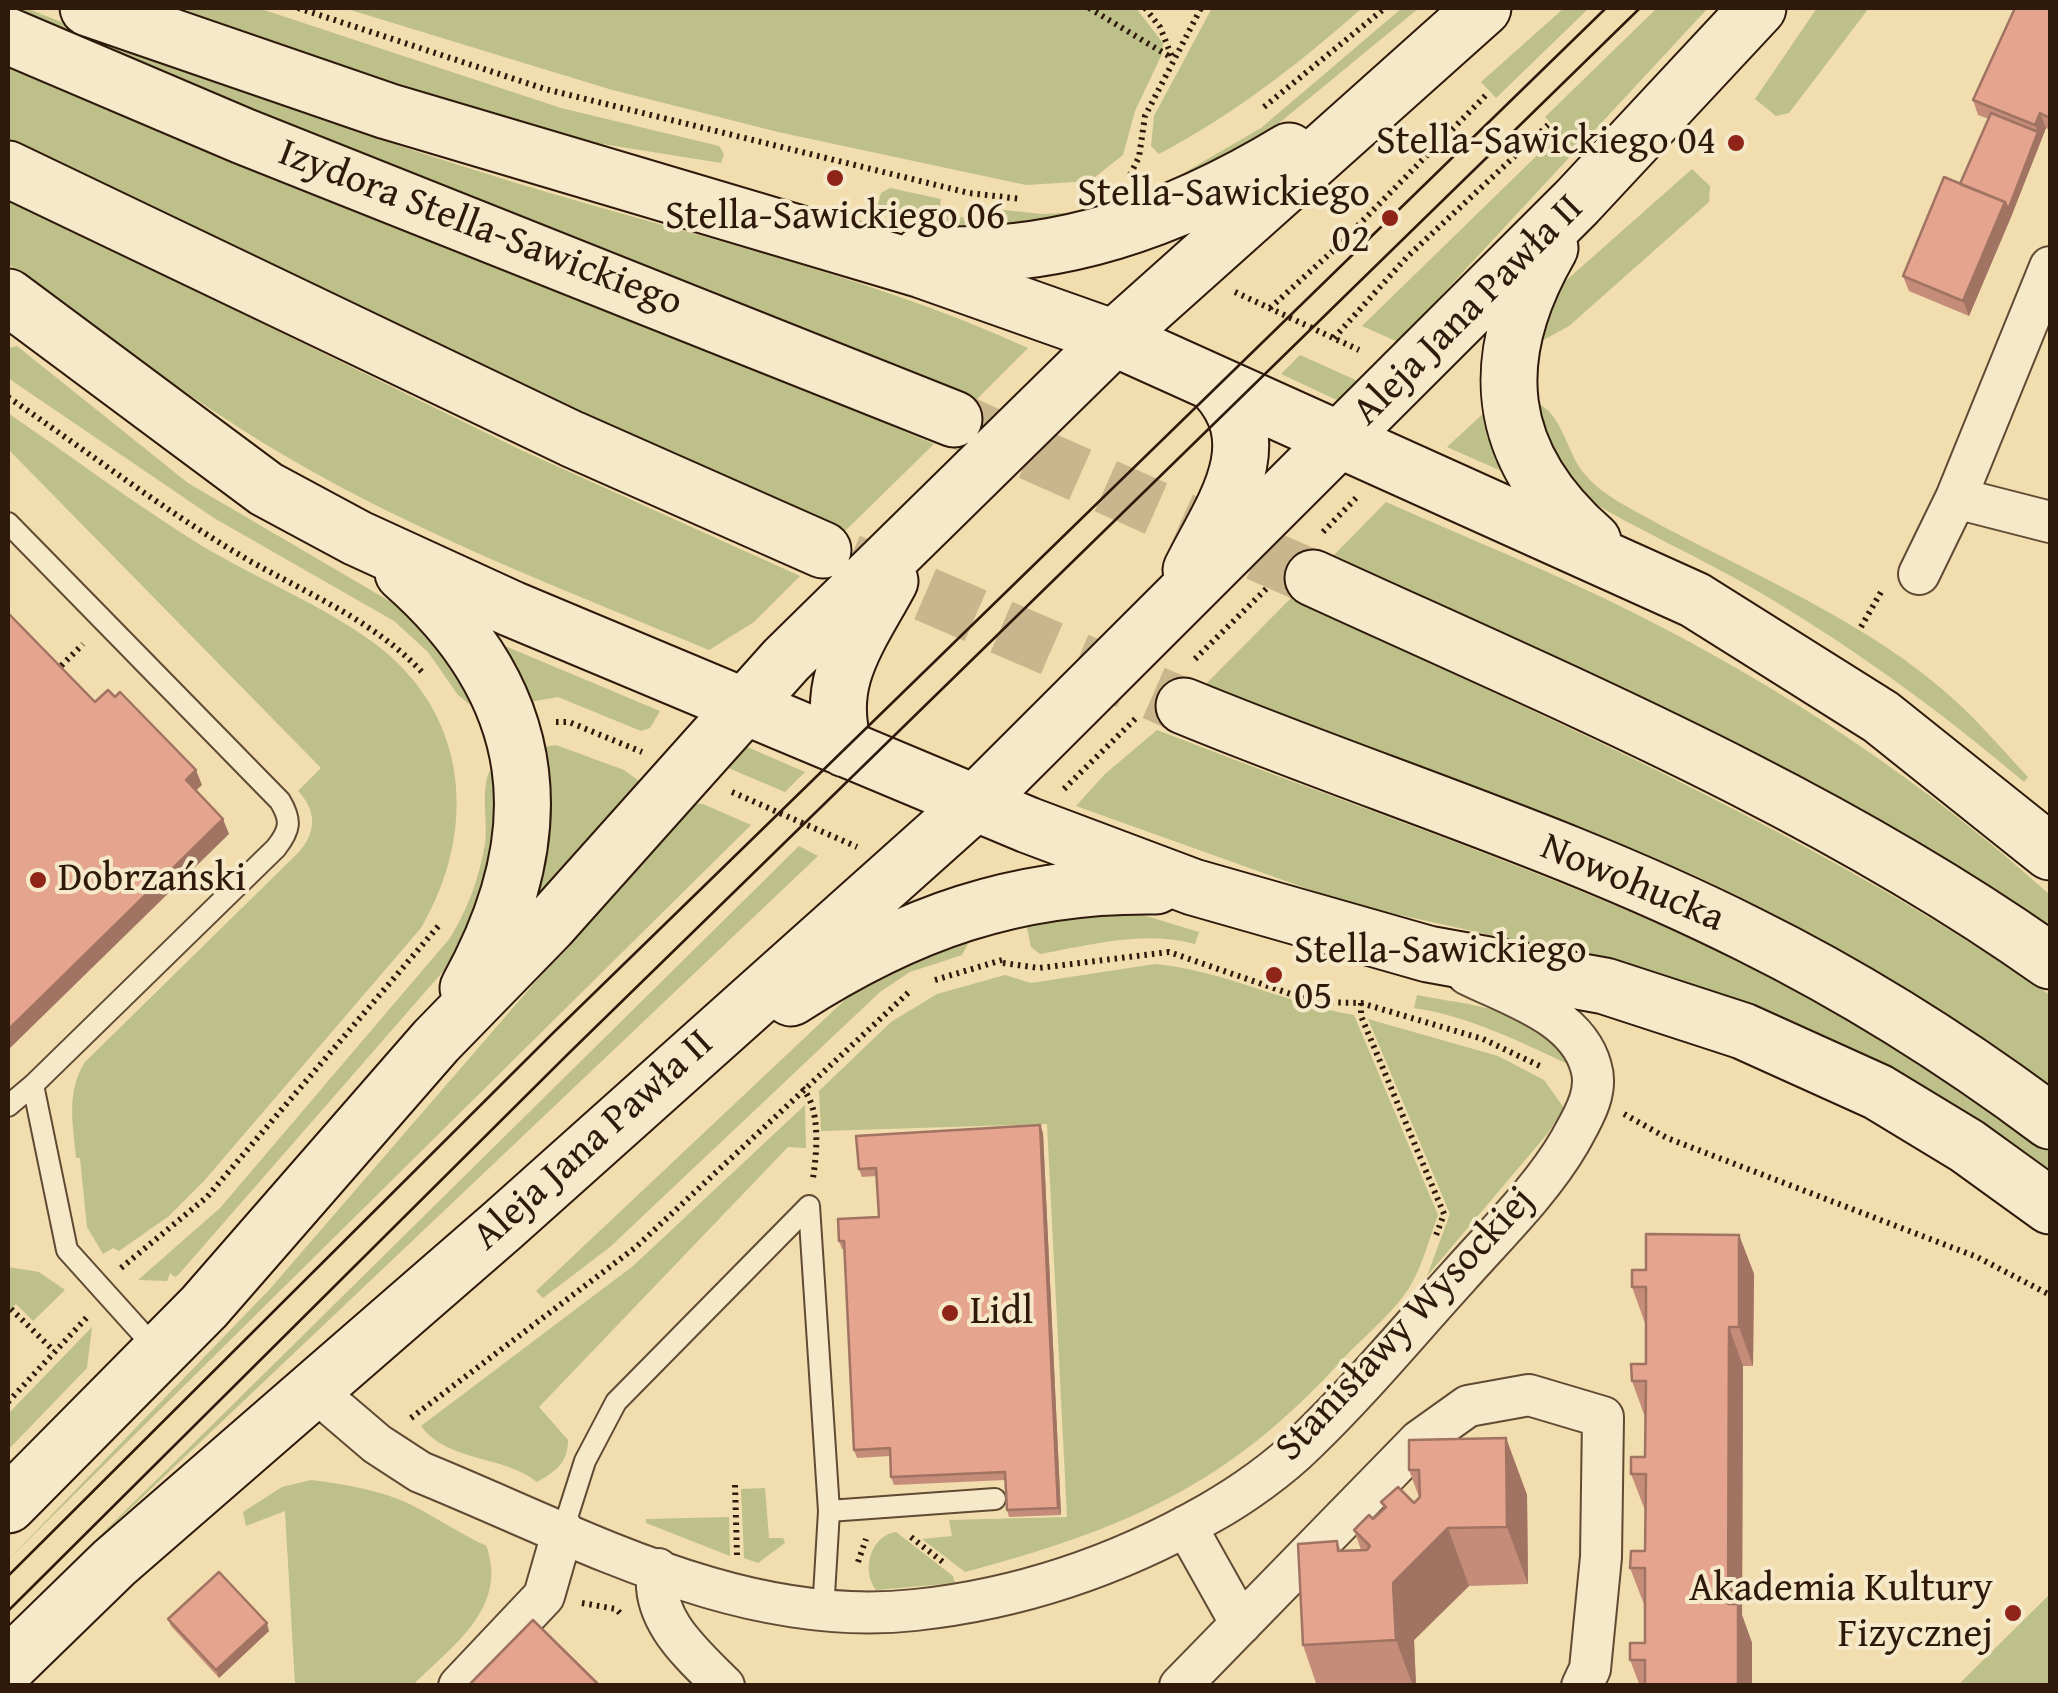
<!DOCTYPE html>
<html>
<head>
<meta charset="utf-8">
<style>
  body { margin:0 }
  #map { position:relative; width:2058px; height:1693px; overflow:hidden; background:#f1ddae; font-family:"Gentium Book Plus",serif }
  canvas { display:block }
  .frame { position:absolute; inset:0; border:10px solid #2f190b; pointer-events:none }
</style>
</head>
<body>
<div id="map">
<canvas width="2058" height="1693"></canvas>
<div class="frame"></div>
</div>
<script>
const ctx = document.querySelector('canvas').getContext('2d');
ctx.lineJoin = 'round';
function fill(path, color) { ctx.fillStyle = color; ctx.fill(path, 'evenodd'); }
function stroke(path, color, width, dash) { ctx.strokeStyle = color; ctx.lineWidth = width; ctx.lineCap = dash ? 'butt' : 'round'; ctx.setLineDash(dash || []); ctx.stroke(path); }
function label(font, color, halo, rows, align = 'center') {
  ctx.font = font + ' "Gentium Book Plus",serif'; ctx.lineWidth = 8; ctx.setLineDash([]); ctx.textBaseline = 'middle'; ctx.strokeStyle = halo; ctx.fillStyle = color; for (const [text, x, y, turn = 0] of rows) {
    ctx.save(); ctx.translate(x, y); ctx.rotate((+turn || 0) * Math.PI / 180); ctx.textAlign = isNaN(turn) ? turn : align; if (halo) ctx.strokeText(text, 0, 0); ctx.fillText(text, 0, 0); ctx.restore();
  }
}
fill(new Path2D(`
  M12 8H26C176 68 327 124 481 172 664 230 852 268 1028 348L974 402C656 263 330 146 12 8Z
  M173 8H258L561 108 719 146 724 154 721 163 559 137Z
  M344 8H1136L1163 43 1162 54 1135 111 1123 155 1090 181 1026 185 778 132 609 89Z
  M1212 8H1362C1300 63 1233 115 1159 154L1151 146 1154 116Z
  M1402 8H1419L1256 142 1151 192 1261 128Z
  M1564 8H1589L1496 98 1481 82Z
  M1657 8H1708L1398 342 1362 326 1560 133 1545 117Z
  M1817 8H1869L1789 113 1776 116 1755 99Z
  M8 65C314 196 627 313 934 444L845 531 520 385 8 139Z
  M1692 169 1710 186 1709 202 1569 326 1531 347 1561 285Z
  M890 188 941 199 939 213 983 221 986 208 1042 214 1086 212C1021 244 944 229 877 208L881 193Z
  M8 199 521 450 800 576 754 622 709 650C565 590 417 534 282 454 186 397 97 329 8 264Z
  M17 346 188 483 403 609 446 648 474 708 458 695 428 652 394 621 214 518 8 378V348Z
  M1300 355 1358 381 1339 401 1281 374Z
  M1529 401C1560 405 1566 450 1582 471 1593 485 1608 496 1624 505 1729 565 1849 610 1942 689 1973 715 2000 747 2028 777L2024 782C1939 710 1850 645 1754 589 1699 557 1640 531 1585 498L1571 486Z
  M1487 410 1508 474 1447 447Z
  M8 413C72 457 136 505 202 546 258 579 322 605 374 643 470 714 478 831 421 928L203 1182 169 1216 119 1251 113 1248 103 1254 87 1227 80 1158H76C73 1123 66 1092 85 1062L300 851C317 830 316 810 298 791L321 768 8 449Z
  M1386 502C1469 539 1555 573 1636 614 1785 689 1926 783 2050 895V930L1960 867 1815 783 1334 555Z
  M1291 598C1550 720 1814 833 2050 995V1086C1933 1004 1810 926 1678 868 1523 801 1361 747 1202 688Z
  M493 641 660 711 650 728 641 731 558 697 524 703Z
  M1157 730C1382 818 1617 893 1830 1006 1907 1048 1979 1101 2050 1153V1171L1943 1099 1761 1008 1654 971 1350 904 1076 806 1105 774Z
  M556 745 624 770 639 781 531 904 537 748Z
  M747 747 805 772 785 792 726 767Z
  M496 761V865L453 960 179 1274 175 1277 170 1273 167 1281 138 1280 220 1208 450 938C468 909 479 878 485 844 489 817 477 782 496 761Z
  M690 803 703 804 751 825 8 1560 269 1290Z
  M799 846 818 856 57 1578Z
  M1133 912 1199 932 1195 944C1144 930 1091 945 1040 954L1031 947 1024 914Z
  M971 938 962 955 910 972 880 992 610 1247 543 1298 536 1291 849 996 877 975Z
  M1155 964C1222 970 1287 1004 1354 1015L1438 1215C1430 1236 1424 1260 1414 1279 1400 1308 1365 1335 1343 1359 1229 1485 1126 1529 965 1572L922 1539 952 1536 949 1520 1067 1517 1047 1124 821 1131 819 1091 891 1022 937 994 1005 975 1031 983Z
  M1417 995C1470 1006 1544 1008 1568 1064 1518 1041 1469 1016 1414 1008Z
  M1368 1019 1498 1056 1544 1080 1564 1108 1548 1133 1427 1276 1450 1214Z
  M805 1105 806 1148 788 1147 539 1407 568 1440C568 1463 556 1471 537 1482 504 1455 447 1462 421 1426L633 1266Z
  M8 1267 39 1272 65 1290 33 1321 16 1304 8 1312Z
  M92 1327 87 1368 8 1450V1414Z
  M311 1480C342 1484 374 1489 403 1501 421 1508 479 1545 486 1545 509 1608 452 1646 413 1685H295L285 1511 246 1526 243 1512 282 1487Z
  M765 1488 769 1538H783L785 1543 758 1563 744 1558 741 1489Z
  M729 1517 730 1556 646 1523V1519Z
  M896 1532 953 1576 955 1583 876 1590C861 1571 870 1536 896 1532Z
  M2050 1594V1685H1958Z`), '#bdc088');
stroke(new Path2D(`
  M954 419 1313 578
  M849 561 1184 706`), '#cab68d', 55, [55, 28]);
const service = new Path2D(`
  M8 523 280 801C292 821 290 830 276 848L33 1085 67 1250 158 1351
  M8 1106 33 1085
  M829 1511 995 1499
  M563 1530 585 1461 616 1402 809 1206 829 1511 823 1612`);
const minor = new Path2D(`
  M1956 498 2050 522
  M1919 574 1956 498 2050 267
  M315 1391 377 1444 420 1472C578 1536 740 1629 915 1610 1019 1599 1119 1565 1210 1513 1242 1495 1280 1468 1306 1442 1360 1390 1408 1332 1458 1277 1496 1234 1541 1191 1570 1141 1582 1119 1599 1093 1591 1067 1577 1015 1511 996 1467 974
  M1186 1526 1241 1624
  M658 1569C649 1618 692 1654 724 1686
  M459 1686 544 1596 563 1530
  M1180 1686 1419 1441 1468 1406 1529 1395 1603 1417 1601 1557 1590 1669 1582 1686`);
const secondary = new Path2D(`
  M88 8 387 111 922 270 1114 338 1695 600 1881 717 2050 852
  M8 36 243 136 954 419
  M8 169 572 439 823 550
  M1550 248C1486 359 1494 454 1593 541
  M922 254C1057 262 1175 220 1289 151
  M8 297 266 489 357 538 512 609 1028 825 1193 887 1428 954 1605 986 1743 1031 1878 1092 1967 1146 2050 1206
  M1191 570C1220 511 1271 447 1217 387
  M403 573C541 694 555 831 468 988
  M1313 578C1564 693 1824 801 2050 961
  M1184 706C1371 783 1567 843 1748 934 1855 987 1955 1050 2050 1121
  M845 749C823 682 859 639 890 581
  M791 998C907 923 1017 884 1156 886
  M8 1505 204 1307 436 1041 549 925 786 660 1114 338 1483 8
  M8 1666 114 1563 503 1225 976 802 1577 202 1758 8`);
stroke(service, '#604a34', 24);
stroke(minor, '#604a34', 44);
stroke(secondary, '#2f190b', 59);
stroke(new Path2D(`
  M298 8 545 89 969 193 1021 199
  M1089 8 1172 58
  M1145 8 1160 27 1172 57
  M1264 107 1385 8
  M1130 175 1139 157 1145 116 1201 8
  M1235 292 1359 350
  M1270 308 1336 248 1487 94
  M1334 338 1407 257 1548 125
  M8 397C88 452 166 512 250 561 312 596 374 621 423 673
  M1323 532 1356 498
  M1861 627 1881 592
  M1195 659 1268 587
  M56 671 83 644
  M556 722H569L642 752
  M1064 789 1137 717
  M732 792 857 847
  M1003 963 1039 968 1169 952 1314 1002 1361 1003 1483 1039 1544 1068
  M935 980 1002 960
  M1361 1003V1016L1444 1214 1435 1238
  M802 1088C821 1108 817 1152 813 1178
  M1624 1114 1667 1138 1977 1257 2050 1295
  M121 1268 207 1197 441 923
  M11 1309 54 1351
  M8 1402 89 1315
  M411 1418 636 1247 910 991
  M735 1485 737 1555
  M911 1537 944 1563
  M858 1562 866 1539
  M582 1603 616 1609 621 1614`), '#2f190b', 6, [2.5, 5]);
stroke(service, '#f6e9ca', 20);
stroke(minor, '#f6e9ca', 40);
stroke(secondary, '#f6e9ca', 55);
stroke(new Path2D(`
  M8 1576 553 1033 1606 8
  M8 1611 568 1054 1640 8`), '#2f190b', 2.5);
fill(new Path2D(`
  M2050 8V130L2046 128 2011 217 1969 316 1909 291 1903 276 1960 184 1989 119 1978 115 1973 100Z
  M1043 1133 1061 1515 1009 1517 1007 1510 1005 1480 894 1485 891 1477 890 1456 857 1458 854 1450 844 1249H842L839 1241 879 1217 876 1176 862 1177 859 1169Z
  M1739 1235 1754 1274 1753 1366H1743L1742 1615 1752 1643V1686H1640L1630 1660 1645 1643V1607L1630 1568 1645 1551 1646 1513 1631 1474 1645 1457 1646 1420 1632 1381 1646 1364V1326L1632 1287 1646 1270Z
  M1506 1438 1527 1495 1528 1584 1469 1586 1414 1640 1416 1686H1317L1303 1645 1337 1541 1341 1551 1361 1550 1354 1530 1373 1519 1384 1509 1381 1502 1414 1503 1419 1497 1409 1470Z
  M168 1619 269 1631 219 1678 171 1626Z`), '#c58d79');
fill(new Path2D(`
  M2040 113 2046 128 2011 217 1969 316 1963 301 2005 202 2038 132 2035 125Z
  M196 770 202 785 191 795 186 780Z
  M223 819 229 834 8 1050V1030Z
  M1040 1125 1043 1133 1061 1515 1058 1508Z
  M1739 1235 1754 1274 1753 1366 1739 1327Z
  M1729 1327 1743 1366 1742 1615 1752 1643V1686H1738L1728 1604Z
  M1506 1438 1527 1495 1528 1584 1507 1527Z
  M1448 1528 1469 1586 1414 1640 1416 1686H1413L1396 1640 1393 1583Z
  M267 1623 269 1631 219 1678 216 1670Z`), '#a07363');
const building = new Path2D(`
  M2015 8H2050V118L2040 113 2035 125 1973 100Z
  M1991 113 2038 132 2008 210 2005 202 1960 184Z
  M1944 177 2005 202 1963 301 1903 276Z
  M8 613 95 702 108 690 115 697 120 692 196 770 186 780 223 819 8 1030Z
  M1040 1125 1058 1508 1007 1510 1005 1472 891 1477 890 1448 854 1450 844 1241H839L838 1219 879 1217 876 1168 859 1169 856 1136Z
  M1646 1234 1739 1235V1327H1729L1728 1604H1738V1686H1645V1660H1630V1643H1645V1568H1630L1631 1551H1645L1646 1474H1631V1457H1645L1646 1381H1632L1631 1364H1646V1287H1632V1270H1646Z
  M1506 1438 1507 1527 1448 1528 1393 1583 1396 1640 1303 1645 1298 1544 1337 1541 1338 1551 1367 1550 1370 1546 1354 1530 1369 1515 1373 1519 1386 1507 1381 1502 1398 1487 1414 1503 1420 1497 1419 1470H1409V1440Z
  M219 1572 267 1623 216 1670 168 1619Z
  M533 1620 600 1686H468Z`);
fill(building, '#e5a48d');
stroke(building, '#a07363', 2.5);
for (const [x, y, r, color] of [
  [1736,143,10,"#8f2418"],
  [835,178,10,"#8f2418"],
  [1390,218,10,"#8f2418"],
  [38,880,10,"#8f2418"],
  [1274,975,10,"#8f2418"],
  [950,1313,10,"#8f2418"],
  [2013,1613,10,"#8f2418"]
]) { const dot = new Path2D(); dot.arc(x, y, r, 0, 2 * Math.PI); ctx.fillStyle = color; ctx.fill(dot); stroke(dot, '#f6e9ca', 4); }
label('40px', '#2f190b', '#f6e9ca', [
  ["Stella-Sawickiego 04",1716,143],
  ["Stella-Sawickiego",1370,195],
  ["02",1370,241],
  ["Stella-Sawickiego 06",835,218,"center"],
  ["Dobrzański",58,880,"left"],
  ["Stella-Sawickiego",1294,952,"left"],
  ["05",1294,998,"left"],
  ["Lidl",970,1313,"left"],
  ["Akademia Kultury",1993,1590],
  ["Fizycznej",1993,1636]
], 'right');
label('40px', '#2f190b', '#f6e9ca', [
  ["Izydora Stella-Sawickiego",480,229,21],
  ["Aleja Jana Pawła II",1469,311,-45],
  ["Nowohucka",1632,884,23],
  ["Aleja Jana Pawła II",594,1141,-42],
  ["Stanisławy Wysockiej",1406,1325,-47]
]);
</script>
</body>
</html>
